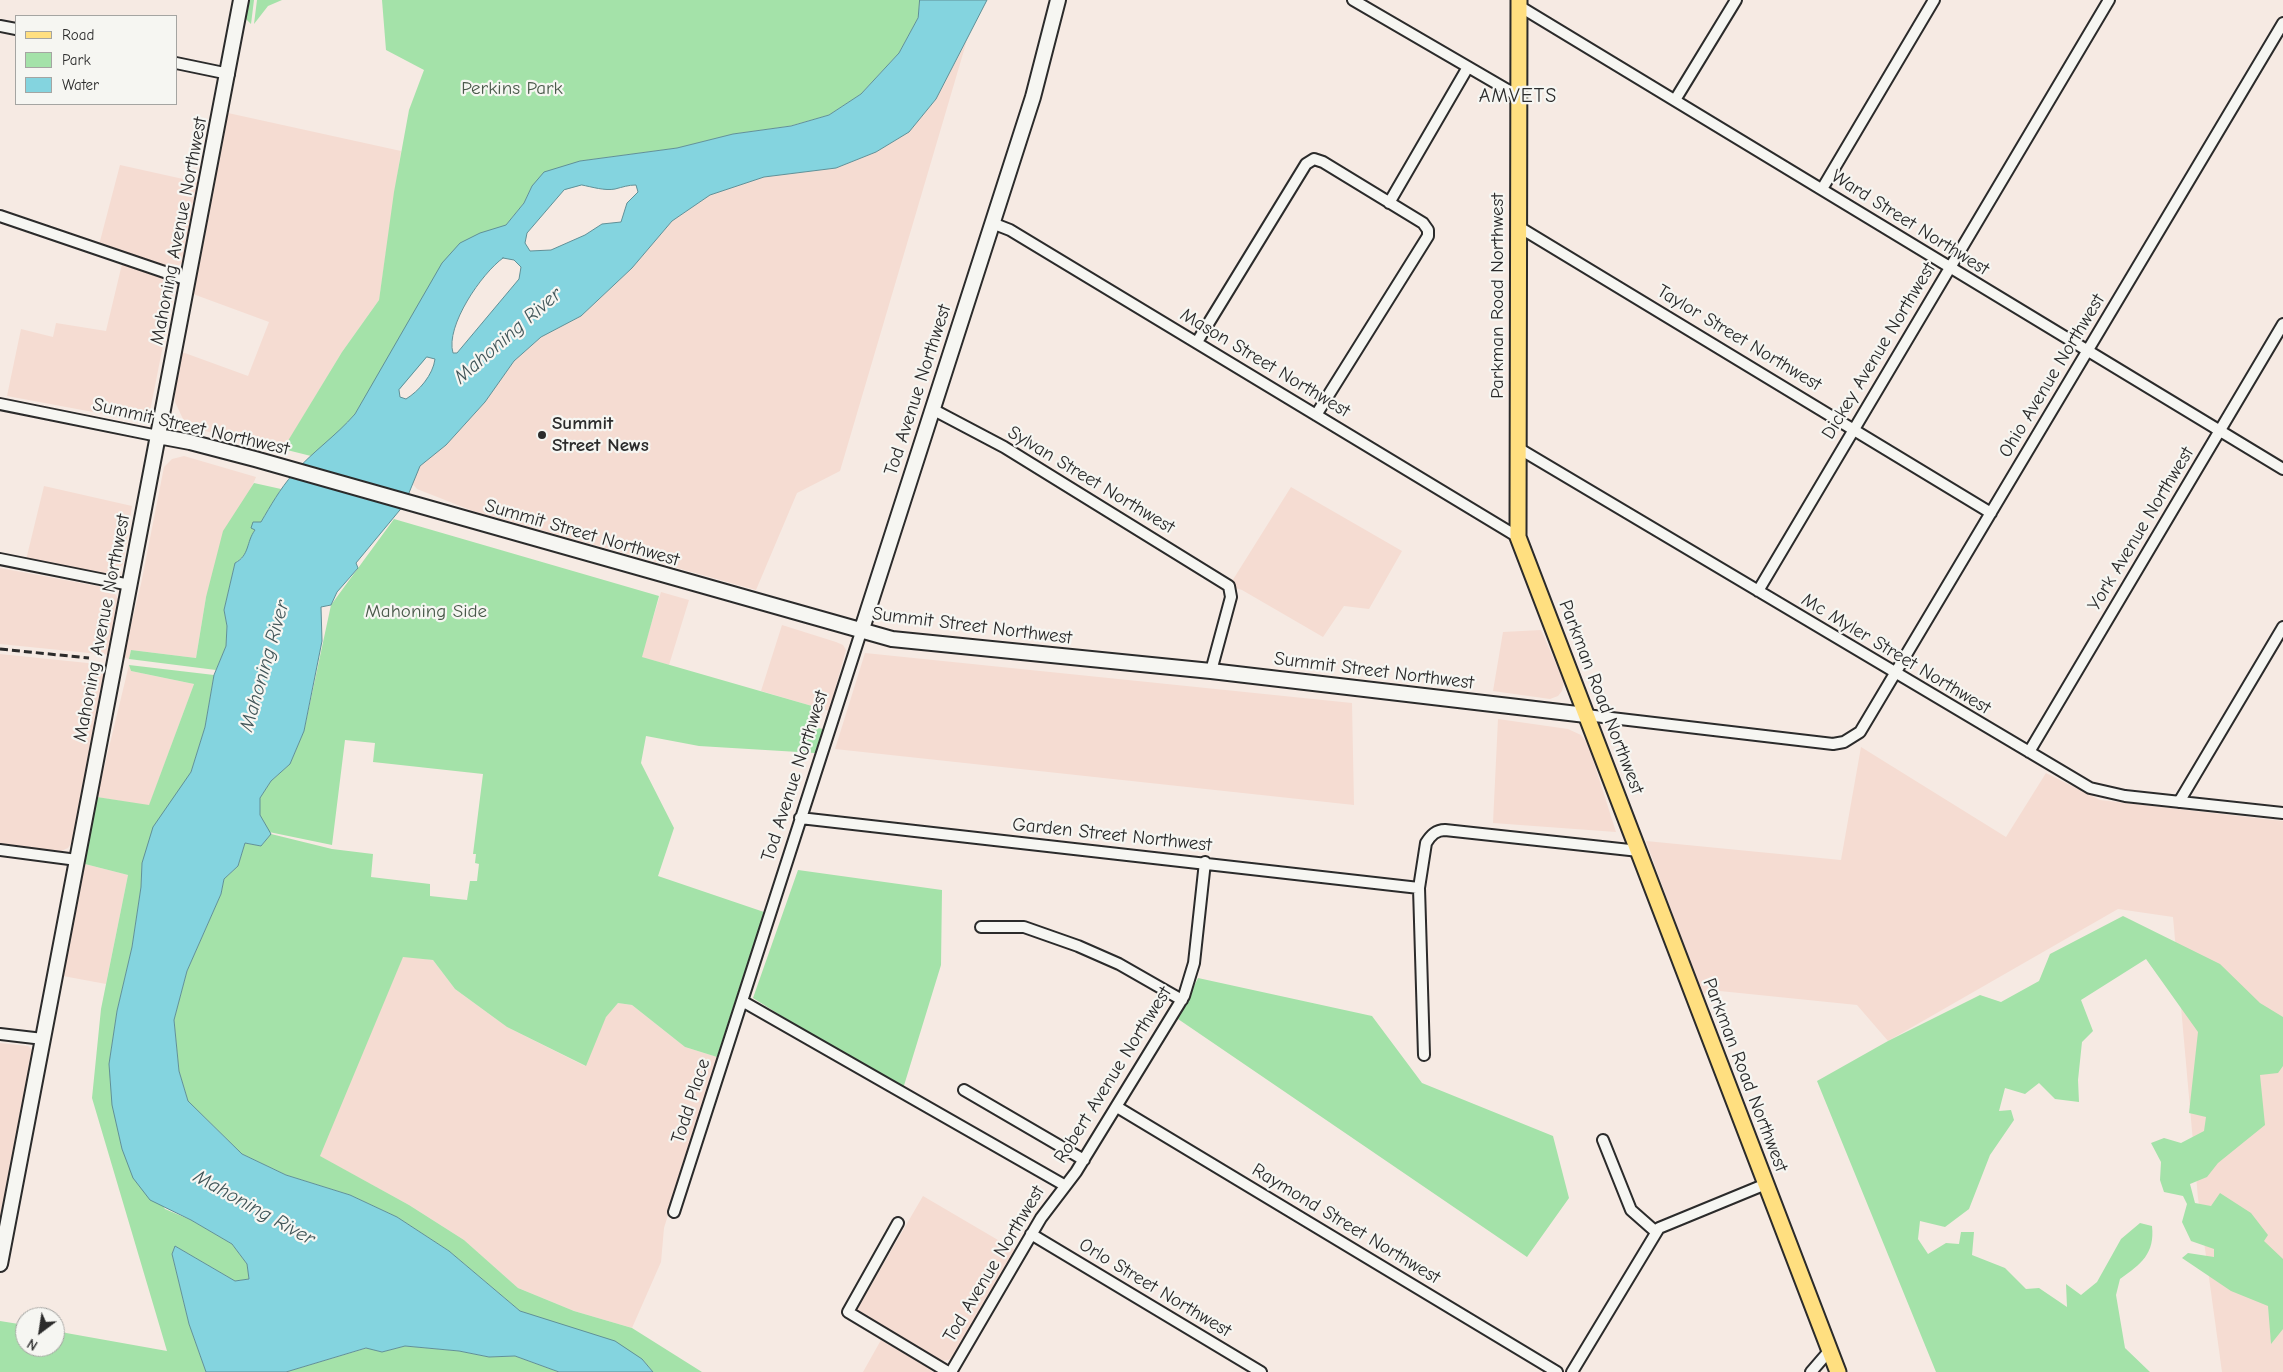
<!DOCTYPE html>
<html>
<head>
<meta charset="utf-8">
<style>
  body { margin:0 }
  #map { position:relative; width:2283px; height:1372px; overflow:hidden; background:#f6eae3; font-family:"Comic Neue",sans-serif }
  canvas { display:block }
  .legend { position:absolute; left:15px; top:15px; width:162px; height:90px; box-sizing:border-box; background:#f6f6f2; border:1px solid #a5a5a2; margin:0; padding:6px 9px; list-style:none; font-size:15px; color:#2b2b2b }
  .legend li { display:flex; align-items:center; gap:10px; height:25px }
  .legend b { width:25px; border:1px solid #a5a5a2 }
  .north { position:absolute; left:15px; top:1307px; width:50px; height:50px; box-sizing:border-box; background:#f6f6f2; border:1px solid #a5a5a2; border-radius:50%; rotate:211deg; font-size:14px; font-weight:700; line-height:20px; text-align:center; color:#2b2b2b }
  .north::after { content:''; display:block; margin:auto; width:18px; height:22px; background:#2b2b2b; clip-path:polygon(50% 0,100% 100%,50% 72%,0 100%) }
</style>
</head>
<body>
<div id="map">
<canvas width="2283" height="1372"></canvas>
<ul class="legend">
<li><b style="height:6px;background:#ffdf80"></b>Road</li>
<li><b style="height:14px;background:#a4e2a9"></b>Park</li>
<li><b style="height:14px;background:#84d4df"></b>Water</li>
</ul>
<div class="north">N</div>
</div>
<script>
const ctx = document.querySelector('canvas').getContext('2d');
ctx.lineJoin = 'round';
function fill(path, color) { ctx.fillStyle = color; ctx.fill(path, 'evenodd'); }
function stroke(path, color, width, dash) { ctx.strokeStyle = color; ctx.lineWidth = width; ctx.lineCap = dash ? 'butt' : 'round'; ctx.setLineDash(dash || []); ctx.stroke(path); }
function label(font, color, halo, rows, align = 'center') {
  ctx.font = font + ' "Comic Neue",sans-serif'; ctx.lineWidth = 4.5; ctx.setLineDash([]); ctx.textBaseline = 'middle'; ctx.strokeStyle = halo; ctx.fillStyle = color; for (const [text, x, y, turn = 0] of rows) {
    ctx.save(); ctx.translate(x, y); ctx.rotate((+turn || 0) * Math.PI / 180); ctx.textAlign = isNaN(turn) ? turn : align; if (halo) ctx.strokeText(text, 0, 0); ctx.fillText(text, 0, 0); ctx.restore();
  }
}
fill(new Path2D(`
  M967 40 840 471 797 493 756 590 473 511 417 489 411 482 420 465 446 445 485 402 514 361 541 337 581 316 632 268 672 221 710 195 764 177 836 168 876 152 909 132 936 99Z
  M228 113 401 151 379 300 342 352 282 452 198 429 183 419 175 402 174 393 182 352 248 376 269 322 193 294Z
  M120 165 201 183 185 260 177 267 170 268 99 245Z
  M122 264 169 281 174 290 149 416 144 420H136L7 396 21 329 53 337 56 323 106 331Z
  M184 456 256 477 206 597 196 658 131 650 129 659 123 657 141 584 164 467 172 459Z
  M44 486 132 506 123 564 114 572 105 574 26 560Z
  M1291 487 1402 551 1369 609 1344 606 1323 637 1242 590 1229 586Z
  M0 568 103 587 116 595 118 599 109 655 0 644Z
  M661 592 689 600 669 665 641 657Z
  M782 625 836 642 843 645 846 650 829 711 761 691Z
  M1541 630 1564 682 1562 691 1558 696 1550 699 1493 691 1503 632Z
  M865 653 1352 703 1354 805 835 749Z
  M0 654 107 665 72 842 68 848 59 852 0 845Z
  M129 665 131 671 194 684 149 806 97 797Z
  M1498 719 1568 729 1581 735 1588 744 1616 832 1493 823Z
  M1861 747 2006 837 2046 773 2100 800 2283 821V1372H2222L2198 1198 2173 917 2118 909 1888 1041 1857 1005 1710 990 1702 995 1646 841 1841 860Z
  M85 864 128 875 106 984 63 976Z
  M403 956 433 960 455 989 507 1027 585 1066 606 1016 618 1003 632 1005 685 1047 717 1057 664 1228 661 1262 632 1328 574 1311 518 1288 464 1240 409 1205 319 1156Z
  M0 1043 28 1046 34 1051 0 1229Z
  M923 1196 1015 1250 952 1359 942 1361 856 1311Z
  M881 1340 927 1367 932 1372H863Z`), '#f5dcd2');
fill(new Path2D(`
  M249 0H254L251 24 246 19Z
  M257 0H282L268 6 254 24Z
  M382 0H920L918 18 899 53 861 94 829 115 790 126 733 134 677 148 580 161 532 186 524 203 506 225 398 344 355 414 338 433 311 456 283 449 342 352 379 300 394 192 409 110 424 70 386 50Z
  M254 483 281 489 261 522H254C256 536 248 556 235 563L224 610 227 626 226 646 216 670 129 659 131 650 196 658 206 597 223 531Z
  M394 519 659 596 642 657 819 708 813 727 823 729 815 753 699 746 646 736 641 763 674 828 658 876 764 912 717 1057 685 1047 632 1005 618 1003 606 1017 586 1066 507 1027 455 989 433 960 403 957 320 1156 409 1205 464 1240 518 1288 574 1311 632 1328 702 1372H653L642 1359 520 1311 449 1251 397 1217 350 1195 286 1175 242 1154 188 1101 179 1071 174 1020 187 971 221 894 224 879 238 866 245 843 261 846 271 834 332 849 373 854 371 877 430 884V896L467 900 470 881H477L479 864 475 863 476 854H473L483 774 373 762 375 743 345 740 332 845 269 832 260 815V798L271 781 290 764 304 731 331 605Z
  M129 665 214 675 205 727 191 772 142 863 141 887 132 947 117 1011 109 1064 113 1105 122 1149 165 1209 191 1220 232 1244 247 1264 249 1279 235 1281 175 1246 172 1254 189 1324 206 1372H0V1321L25 1325V1347H55V1331L167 1351 92 1098 101 1009 128 875 85 864 97 797 149 805 194 684 131 671Z
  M798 870 942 890 941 965 902 1092 753 998Z
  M2123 916 2220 964 2260 1003 2283 1017V1066L2278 1073 2260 1075 2265 1125 2218 1163 2207 1177 2190 1184 2195 1203 2211 1206 2220 1193 2251 1213 2268 1235 2264 1241 2283 1259V1329L2271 1344 2268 1306 2231 1291 2182 1258 2188 1253 2214 1257V1249L2191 1241 2182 1222 2187 1204 2183 1196 2164 1192 2160 1180 2161 1162 2151 1143 2164 1138 2181 1143 2204 1131 2206 1117 2189 1113 2198 1032 2146 959 2081 1000 2093 1031 2082 1042 2078 1080 2079 1102 2055 1099 2039 1083 2025 1094 2005 1088 1999 1111 2011 1110 2014 1120 1990 1155 1969 1209 1945 1227 1920 1221 1918 1239 1928 1254 1946 1243 1959 1244 1961 1232H1974L1972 1255 2005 1268 2026 1289 2039 1288 2067 1307 2066 1284 2081 1295 2097 1282 2121 1239 2140 1223 2152 1226C2155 1254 2141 1264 2120 1279L2116 1295 2125 1348 2150 1372H1936L1817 1081 1888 1041 1980 995 2001 1002 2039 981 2050 954Z
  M1198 978 1372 1016 1422 1083 1553 1136 1569 1198 1527 1257 1178 1019Z
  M405 1346 459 1351 489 1357 515 1356 559 1372H286L367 1348 382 1352Z`), '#a4e2a9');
const water = new Path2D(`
  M920 0H987L936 99 909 132 876 152 836 168 764 177 710 195 672 221 632 268 581 316 541 337 514 361 485 402 446 445 420 466 404 505 356 563 358 568 337 592 331 605 321 607 322 641 304 731 290 764 271 781 260 798V815L271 834 261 846 245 843 238 866 224 879 221 894 187 971 174 1020 179 1071 188 1101 242 1154 286 1175 350 1195 397 1217 449 1251 520 1311 615 1341 642 1359 653 1372H559L515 1356 489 1357 459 1351 405 1346 382 1352 366 1348 286 1372H206L189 1324 172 1254 175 1246 235 1281 249 1279 247 1264 232 1244 191 1220 150 1200 133 1178 122 1149 112 1105 109 1064 117 1011 132 947 141 887 142 863 153 827 191 772 205 727 214 675 226 646 227 626 224 610 235 563C250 555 246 542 255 530L251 528 253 522H261C271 505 280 489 293 474 312 452 336 436 355 414L442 263 460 243 480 233 506 225 524 203 532 186 544 172 580 161 677 148 733 134 791 126 829 115 861 94 899 53 918 18ZM582 185C592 187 605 191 615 189 623 187 628 185 636 185L638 192 627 203 621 222 602 224 585 235 551 250 530 251 525 243 527 233 564 190ZM503 258 514 260 521 267 519 279 457 353H453C445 326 482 273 503 258ZM427 357 435 359C433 375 419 391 406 399L400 397 399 390Z`);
fill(water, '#84d4df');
stroke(water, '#609097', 1);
const minor = new Path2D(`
  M1353 0 1518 96
  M1519 6 2283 469
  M0 26 16 29
  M176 63 229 74
  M1675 100 1736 0
  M1822 189 1934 0
  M1389 203 1468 67
  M0 216 188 280
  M992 223 1010 230 1518 537
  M1519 227 1991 513
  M1197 342 1306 164 1314 159 1323 162 1423 223 1428 230V236L1316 415
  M0 404 158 436
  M932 409 1004 447 1229 586 1231 597 1211 671
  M1518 448 2090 788 2125 796 2283 813
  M0 559 130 585
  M1758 591 2109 0
  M1586 715 1833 744 1844 742 1860 732 2283 23
  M2029 752 2283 324
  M2179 802 2283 627
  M800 818 1419 888
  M0 850 77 860
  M981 927H1024L1078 946 1119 964 1182 1000
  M742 1001 1064 1185
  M0 1034 43 1039
  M1424 1055 1419 888 1426 843C1431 835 1436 830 1445 830L1639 851
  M964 1090 1084 1160
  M1117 1107 1557 1372
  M1603 1140 1631 1210 1656 1232
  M674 1212 861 632
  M898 1223 848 1312 948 1372
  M1031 1234 1261 1372
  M951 1372 1041 1218 1076 1172 1184 996 1194 963 1205 862
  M1572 1372 1659 1228 1766 1184
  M1811 1372 1830 1350`);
const secondary = new Path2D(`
  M158 436 190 442 255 459 892 639 1211 671 1586 715
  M861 632 1033 97 1058 0
  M0 1264 241 0`);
const primary = new Path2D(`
  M1519 0 1518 537 1838 1372`);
stroke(minor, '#2b2b2b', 14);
stroke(secondary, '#2b2b2b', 18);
stroke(primary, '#2b2b2b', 19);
stroke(minor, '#f6f6f2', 10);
stroke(secondary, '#f6f6f2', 14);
stroke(primary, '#ffdf80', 15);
stroke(new Path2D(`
  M0 649 89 658`), '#2b2b2b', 3, [8, 4]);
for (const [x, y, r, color] of [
  [542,435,5,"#2b2b2b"]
]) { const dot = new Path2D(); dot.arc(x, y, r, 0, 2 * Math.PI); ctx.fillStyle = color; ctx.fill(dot); stroke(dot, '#f6f6f2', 2); }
label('19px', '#49594a', '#f6f6f2', [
  ["Perkins Park",512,89],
  ["Mahoning Side",426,612]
]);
label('19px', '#2b2b2b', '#f6f6f2', [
  ["Ward Street Northwest",1910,223,32],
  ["Mahoning Avenue Northwest",179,231,-79],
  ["Parkman Road Northwest",1498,296,-90],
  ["Taylor Street Northwest",1739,338,31],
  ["Dickey Avenue Northwest",1879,351,-59],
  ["Mason Street Northwest",1265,363,31],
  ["Ohio Avenue Northwest",2052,376,-59],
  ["Tod Avenue Northwest",918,390,-72],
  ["Summit Street Northwest",191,427,13],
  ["Sylvan Street Northwest",1091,480,31],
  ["York Avenue Northwest",2141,529,-59],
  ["Summit Street Northwest",582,533,16],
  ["Summit Street Northwest",972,626,7],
  ["Mahoning Avenue Northwest",102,628,-79],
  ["Mc Myler Street Northwest",1896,654,31],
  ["Summit Street Northwest",1374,671,7],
  ["Parkman Road Northwest",1601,697,69],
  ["Tod Avenue Northwest",795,776,-72],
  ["Garden Street Northwest",1112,835,6],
  ["Robert Avenue Northwest",1113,1075,-58],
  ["Parkman Road Northwest",1745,1075,69],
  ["Todd Place",691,1101,-72],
  ["Raymond Street Northwest",1346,1224,31],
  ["Tod Avenue Northwest",994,1264,-59],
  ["Orlo Street Northwest",1155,1288,31]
]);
label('bold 19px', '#2b2b2b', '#f6f6f2', [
  ["Summit",552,424],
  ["Street News",552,446]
], 'left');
ctx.letterSpacing = '1px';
label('20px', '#2b2b2b', '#f6f6f2', [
  ["AMVETS",1518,96]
]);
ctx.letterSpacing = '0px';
label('italic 20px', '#415558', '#f6f6f2', [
  ["Mahoning River",508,336,-41],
  ["Mahoning River",265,666,-74],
  ["Mahoning River",254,1208,29]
]);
</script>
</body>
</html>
